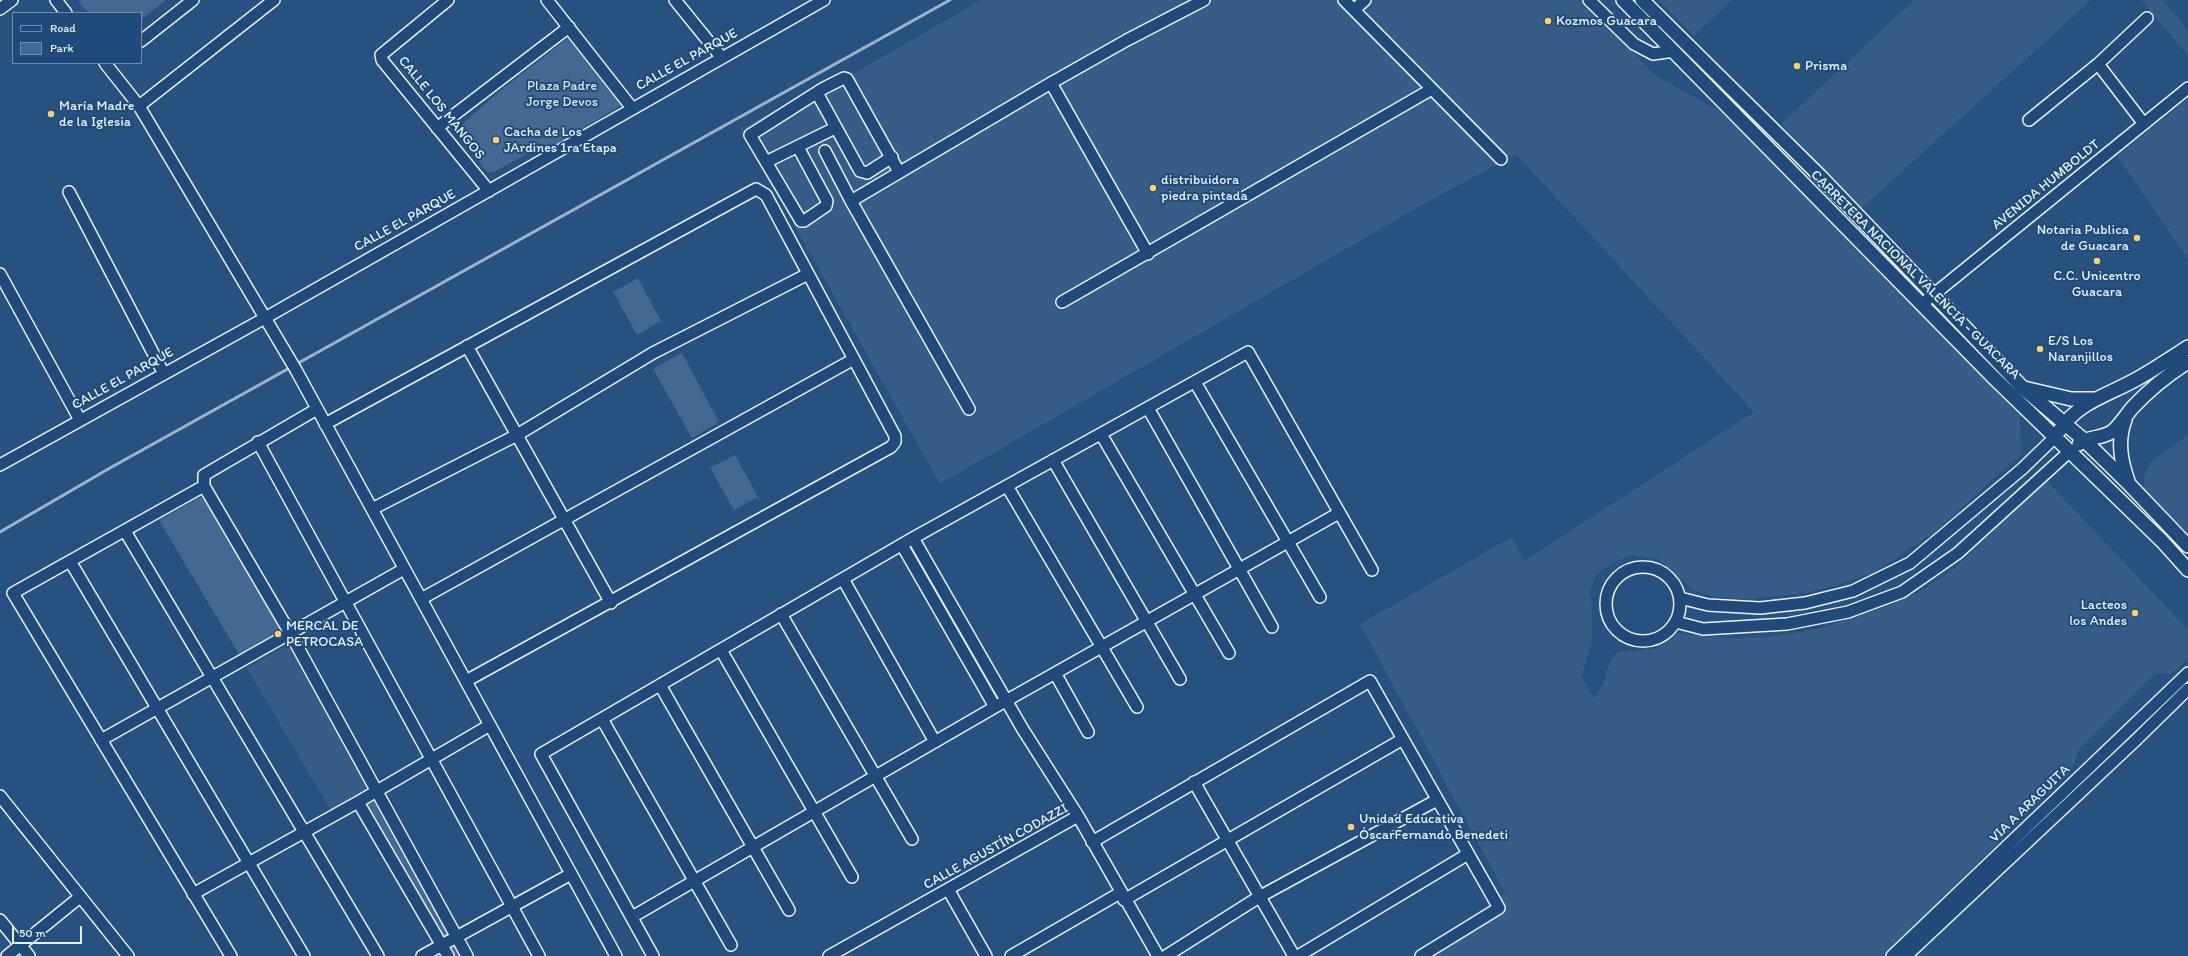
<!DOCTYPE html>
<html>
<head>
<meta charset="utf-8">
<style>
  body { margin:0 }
  #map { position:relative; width:2188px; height:956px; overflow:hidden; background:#27517f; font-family:Itim,sans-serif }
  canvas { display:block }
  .legend { position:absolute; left:12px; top:12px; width:130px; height:52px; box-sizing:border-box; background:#1f4a7a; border:1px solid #6f8dac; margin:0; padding:5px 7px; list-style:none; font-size:12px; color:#e8f1f8 }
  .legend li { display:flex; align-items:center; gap:8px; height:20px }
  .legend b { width:20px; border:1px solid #6f8dac }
  .scale { position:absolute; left:12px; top:926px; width:70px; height:18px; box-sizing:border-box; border:2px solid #e8f1f8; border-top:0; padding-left:5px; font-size:12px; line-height:14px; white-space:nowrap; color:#e8f1f8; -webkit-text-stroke:3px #1f4a7a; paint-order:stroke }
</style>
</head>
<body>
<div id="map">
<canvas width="2188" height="956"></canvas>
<ul class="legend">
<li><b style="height:5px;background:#1f4a7a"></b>Road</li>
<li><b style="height:11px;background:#436891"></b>Park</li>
</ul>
<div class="scale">50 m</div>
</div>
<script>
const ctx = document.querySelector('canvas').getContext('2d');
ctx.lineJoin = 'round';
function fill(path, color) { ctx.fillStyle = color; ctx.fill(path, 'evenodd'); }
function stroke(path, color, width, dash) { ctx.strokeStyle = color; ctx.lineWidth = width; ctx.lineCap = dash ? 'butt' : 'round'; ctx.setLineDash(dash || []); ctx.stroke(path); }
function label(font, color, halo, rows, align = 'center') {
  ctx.font = font + ' Itim,sans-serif'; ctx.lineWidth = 4; ctx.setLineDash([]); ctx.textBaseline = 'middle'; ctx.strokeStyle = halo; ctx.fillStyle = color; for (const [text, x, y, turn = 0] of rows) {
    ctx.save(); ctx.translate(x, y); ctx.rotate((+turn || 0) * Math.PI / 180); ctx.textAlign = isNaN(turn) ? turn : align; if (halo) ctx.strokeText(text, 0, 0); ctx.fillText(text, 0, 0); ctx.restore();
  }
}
fill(new Path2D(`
  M981 0H1581L1656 76 1723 113 2020 416 2021 454 1936 531 1875 572 1837 585 1806 593 1748 599 1713 596 1694 591 1658 559 1633 555 1613 562 1596 575 1590 591 1592 611V640L1582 676 1594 699 1604 681 1611 659 1617 652 1655 649 1668 641 1674 633 1725 638 1769 637 1818 629 1888 606 1917 593 1949 573 2047 481 2188 630V660L2170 674 2156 673 2078 751 2071 772 1882 956H1414L1505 893 1360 624 1512 537 1524 561 1754 412 1516 154 1415 209 940 484 740 129 841 74 851 75Z
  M1658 0H1732L1694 36Z
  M1914 0H2091L1862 208 1781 124Z
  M2141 0H2164L2163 1 2188 30V55Z
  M2188 99V259L2117 156Z
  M2188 435V536L2144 491V477L2152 461Z
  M290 644 369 790 331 811 247 668Z`), '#355d88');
fill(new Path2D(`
  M78 0H166L141 20V13H88Z
  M569 37 623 104 540 154 536 149 494 172H487L455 131 495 95Z
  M638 278 661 321 637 335 613 292Z
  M682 353 719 422 692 438 653 369Z
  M735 455 758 497 734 510 710 468Z
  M206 494 284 632 240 656 159 520Z
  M376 799 450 935 443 939 365 805Z
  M455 944 461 956H453L448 948Z`), '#436891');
stroke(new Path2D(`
  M0 532 110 468 950 0`), '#9db3c9', 3);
const minor = new Path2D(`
  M56 0 66 13
  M448 0 381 55 382 60 489 191
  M547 0 632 108
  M675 0 722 58
  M1589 0 1634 44 1653 54 1674 51
  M0 9 12 0
  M1354 10 1365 0
  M141 41 193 0
  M105 63 139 106 296 370 616 956
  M2098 64 2144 124
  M1432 89 1501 159
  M817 93 860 171 867 173 892 157
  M139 106 274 0
  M2029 120 2098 64 2147 18
  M437 128 569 27
  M798 147 827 201 826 206 804 221H801L750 135 824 88 844 78 847 79 899 172
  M825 151 851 201
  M766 162 835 128
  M69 192 164 374
  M1148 254 1051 83 1127 40 1204 0
  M0 274 80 420
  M1062 302 1432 89 1344 0
  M1922 304 2188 88
  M467 346 611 603
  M1195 382 1320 597
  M1148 408 1272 627
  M317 409 204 475V486L290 633 467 956
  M969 409 851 201 1051 83
  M325 424 756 189 766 195 895 436V442L891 447 466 681
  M1101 434 1229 653
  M258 442 539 956
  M1053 460 1180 679
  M0 465 265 318 824 0
  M204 486 13 593 231 956
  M1007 486 1137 707
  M372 509 517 435 653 353 808 274
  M125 531 378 956
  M913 538 1022 728 1078 816
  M902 545 995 707
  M70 561 304 956
  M1606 604a37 37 0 1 1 74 0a37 37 0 1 1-74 0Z
  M843 579 935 742
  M1680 598 1708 605 1760 608 1805 603 1853 591 1910 563 2022 469 2054 438
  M421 599 854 359
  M781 614 912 839
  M1676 622 1703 629 1787 624 1848 612 1902 592 1958 553 2069 452
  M721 650 852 877
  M1055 673 1088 732
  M660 685 789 910
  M602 719 731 945
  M101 740 404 569
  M1194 782 1294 956
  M0 796 128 956
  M358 802 448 956
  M1092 842 1370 681 1499 908 1421 956
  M949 891 986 956
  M193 894 358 802 490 725
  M1124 900 1403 739
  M632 917 995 707 1339 513
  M0 920 29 956
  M7 956 80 897
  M422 956 571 874
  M653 956 541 754 913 538 1248 352 1372 570
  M829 956 1078 816 1158 956
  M1011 956 1120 893
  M1166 956 1259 897 1437 800
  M1298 956 1468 854
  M1892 956 2188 673
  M1906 956 2135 741 2188 689`);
const major = new Path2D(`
  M1623 0 1992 376 2162 541 2188 570
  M1642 0 1821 177 2023 388 2084 440 2128 483 2188 546
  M2024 388 2071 399H2093
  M2125 420C2117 441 2121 461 2128 481
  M2060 430C2078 402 2108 395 2135 380 2153 370 2171 358 2188 347
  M2079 444C2088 436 2103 439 2113 431 2121 424 2126 415 2133 407 2150 389 2167 375 2188 362`);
stroke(minor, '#e8f1f8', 14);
stroke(major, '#e8f1f8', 16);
stroke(minor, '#1f4a7a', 11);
stroke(major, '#1f4a7a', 13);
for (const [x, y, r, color] of [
  [1548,21,4,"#ffd166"],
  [1797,66,4,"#ffd166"],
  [51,114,4,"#ffd166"],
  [496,140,4,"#ffd166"],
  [1153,188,4,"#ffd166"],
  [2137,238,4,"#ffd166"],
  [2097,261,4,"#ffd166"],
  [2040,349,4,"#ffd166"],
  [2135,613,4,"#ffd166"],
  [278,634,4,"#ffd166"],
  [1351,827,4,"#ffd166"]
]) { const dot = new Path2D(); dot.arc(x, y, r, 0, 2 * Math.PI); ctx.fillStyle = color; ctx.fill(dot); stroke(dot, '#1f4a7a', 1.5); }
label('14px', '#e8f1f8', '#1f4a7a', [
  ["Kozmos Guacara",1556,21],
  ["Prisma",1805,66],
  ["María Madre",59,106],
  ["de la Iglesia",59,122],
  ["Cacha de Los",504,132],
  ["JArdines 1ra Etapa",504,148],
  ["distribuidora",1161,180],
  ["piedra pintada",1161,196],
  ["Notaria Publica",2129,230,"right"],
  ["de Guacara",2129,246,"right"],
  ["C.C. Unicentro",2097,276,"center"],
  ["Guacara",2097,292,"center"],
  ["E/S Los",2048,341],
  ["Naranjillos",2048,357],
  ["Lacteos",2127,605,"right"],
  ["los Andes",2127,621,"right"],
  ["MERCAL DE",286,626],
  ["PETROCASA",286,642],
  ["Unidad Educativa",1359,819],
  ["ÓscarFernando Benedeti",1359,835]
], 'left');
label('14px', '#e8f1f8', '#1f4a7a', [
  ["CALLE EL PARQUE",687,60,-29],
  ["CALLE LOS MANGOS",441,108,51],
  ["AVENIDA HUMBOLDT",2046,185,-39],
  ["CALLE EL PARQUE",405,221,-29],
  ["CARRETERA NACIONAL VALENCIA - GUACARA",1915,275,45],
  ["CALLE EL PARQUE",123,379,-29],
  ["VIA A ARAGUITA",2030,804,-44],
  ["CALLE AGUSTÍN CODAZZI",996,847,-29]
]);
label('14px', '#d8e3ee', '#1f4a7a', [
  ["Plaza Padre",562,86],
  ["Jorge Devos",562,102]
]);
</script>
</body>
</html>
